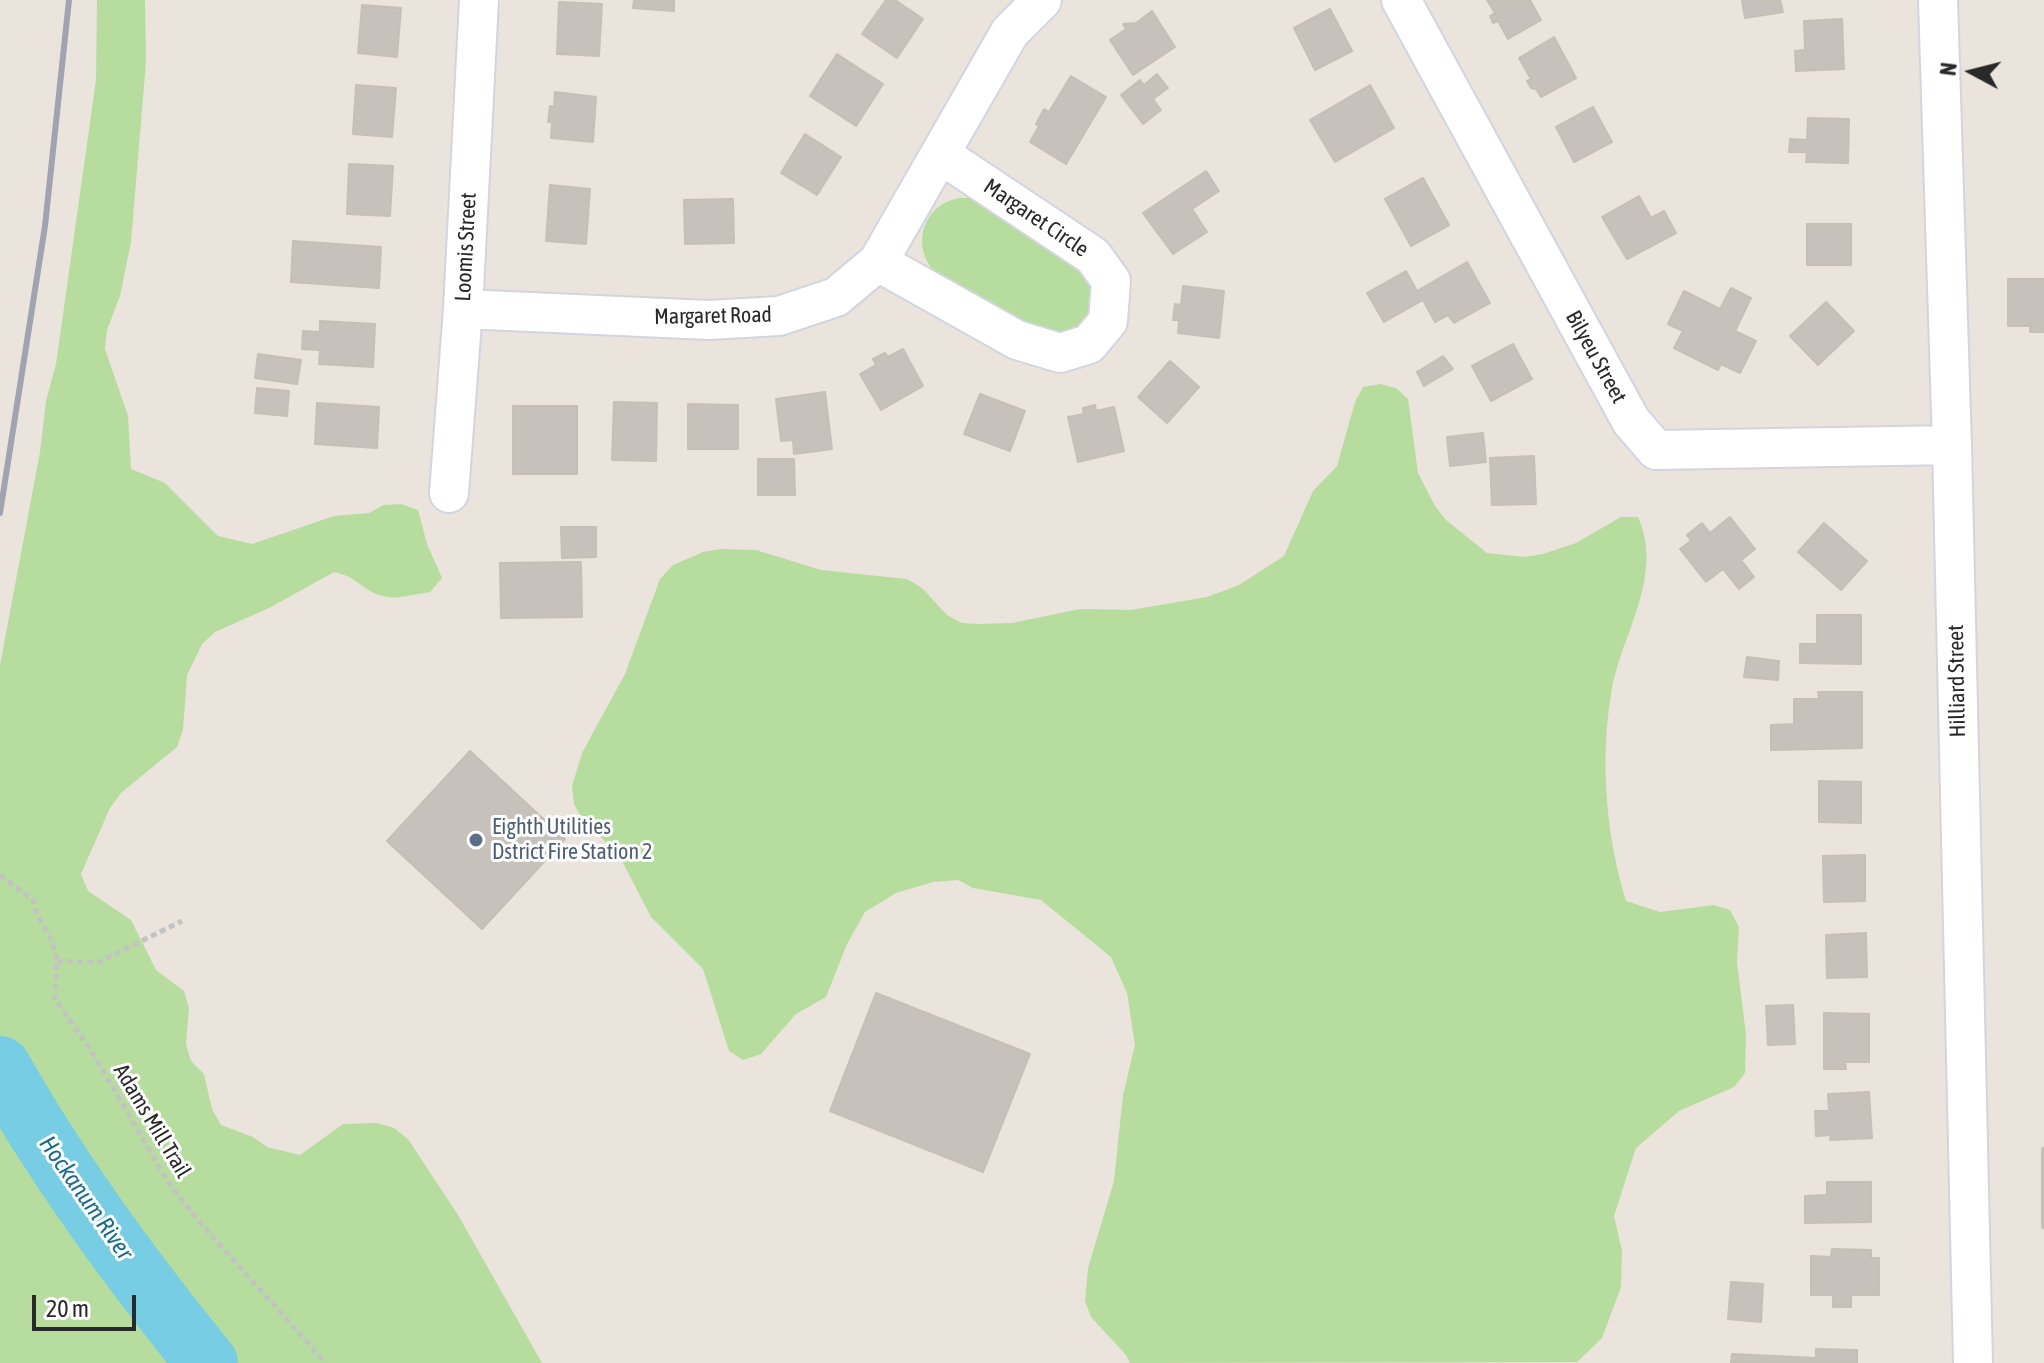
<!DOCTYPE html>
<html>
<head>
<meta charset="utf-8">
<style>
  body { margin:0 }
  #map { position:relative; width:2044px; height:1363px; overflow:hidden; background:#eae4dc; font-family:"Asap Condensed",sans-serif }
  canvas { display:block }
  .north { position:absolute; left:1932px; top:32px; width:80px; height:80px; -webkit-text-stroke:6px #fff; paint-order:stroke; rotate:277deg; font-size:22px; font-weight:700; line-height:32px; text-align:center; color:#292929 }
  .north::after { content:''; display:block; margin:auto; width:28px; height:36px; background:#292929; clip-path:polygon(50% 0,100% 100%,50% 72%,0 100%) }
  .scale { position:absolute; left:32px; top:1295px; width:104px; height:36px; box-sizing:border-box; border:4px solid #292929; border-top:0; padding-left:10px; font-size:24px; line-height:28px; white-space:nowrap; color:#292929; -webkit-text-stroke:6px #fff; paint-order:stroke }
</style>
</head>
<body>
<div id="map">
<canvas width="2044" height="1363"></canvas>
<div class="north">N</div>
<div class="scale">20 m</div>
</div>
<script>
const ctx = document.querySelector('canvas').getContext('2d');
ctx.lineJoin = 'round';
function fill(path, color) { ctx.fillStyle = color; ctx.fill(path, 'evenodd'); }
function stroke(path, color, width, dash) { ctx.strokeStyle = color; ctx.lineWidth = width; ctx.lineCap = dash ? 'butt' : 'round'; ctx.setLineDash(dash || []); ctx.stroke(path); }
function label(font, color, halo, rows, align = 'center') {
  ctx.font = font + ' "Asap Condensed",sans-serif'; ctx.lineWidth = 6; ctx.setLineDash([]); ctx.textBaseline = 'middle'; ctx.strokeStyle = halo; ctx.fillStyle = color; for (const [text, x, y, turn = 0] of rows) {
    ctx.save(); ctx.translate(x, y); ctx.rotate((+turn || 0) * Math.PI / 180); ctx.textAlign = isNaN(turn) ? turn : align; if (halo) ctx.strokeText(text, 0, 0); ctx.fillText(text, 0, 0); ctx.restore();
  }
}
fill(new Path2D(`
  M97 0H145L146 62 131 242 120 296 107 330 105 349 128 416 131 469 165 483 218 536 252 544 334 516 369 513 384 505 401 504 418 510 427 544 442 578 430 592C414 594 394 601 379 595 361 589 358 577 334 572L271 607 215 632 202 644 187 675 183 730 177 747 121 793 110 808 81 874 88 891 131 920 156 970 184 991 189 1008 186 1044 191 1061 204 1074 212 1109 221 1125 253 1137 267 1147 300 1155 343 1124 377 1123 394 1128 408 1139 458 1215 542 1363H0V665L40 452 46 401 56 364 96 80Z
  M959 198H973L1076 262C1080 267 1086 272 1089 278 1094 286 1092 295 1091 304 1087 328 1068 333 1047 335L932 269C911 242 925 204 959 198Z
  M1380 384 1396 388 1408 399 1418 473 1435 506 1446 520 1487 553 1524 557 1543 554 1576 543 1621 517H1638C1665 577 1620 636 1611 694 1600 762 1606 835 1626 901L1660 912 1714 905 1730 910 1739 927 1737 962 1746 1035 1745 1073 1734 1087 1679 1111 1636 1148 1614 1216 1622 1251 1621 1287 1602 1338 1577 1362 1130 1363 1126 1355 1091 1317 1085 1301 1088 1268 1114 1181 1123 1095 1135 1045 1127 993 1111 957 1041 900 973 888 958 880 933 882 896 893 865 912 847 944 826 997 796 1014 761 1054 743 1060 729 1051 703 969 651 917 619 855 582 819 574 804 572 786 582 753 625 674 660 579 673 565 703 552 721 549 756 550 821 570 907 579 922 588 947 615 962 623 979 624 1012 623 1080 609 1131 610 1207 597 1239 585 1284 556 1313 491 1337 466 1355 402 1363 387Z`), '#b6dd9d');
stroke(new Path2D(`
  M0 1067C59 1172 131 1270 207 1363`), '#77cde4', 62);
const building = new Path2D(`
  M634 0H674V11L633 8Z
  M886 0H895L923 19 897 58 862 34Z
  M1487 0H1530L1541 20 1508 39 1498 21 1493 23 1490 16 1495 13Z
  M1742 0H1780L1783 12 1745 18Z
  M559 2 602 4 599 56 557 54Z
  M362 5 401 8 397 57 358 53Z
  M1330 9 1352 51 1315 70 1294 28Z
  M1152 11 1175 47 1133 75 1110 40 1126 29 1123 24 1136 23Z
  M1842 19 1844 69 1796 71 1795 51 1805 50 1804 21Z
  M1554 37 1576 78 1541 97 1536 89 1531 88 1527 81 1531 79 1519 58Z
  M837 54 883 84 856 126 810 96Z
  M1157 74 1168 88 1153 99 1161 110 1143 124 1121 95 1140 80 1144 85Z
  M1071 76 1106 97 1066 164 1030 142 1039 126 1036 124 1044 109 1049 112Z
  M356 85 396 88 392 137 353 134Z
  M1370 85 1394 128 1335 162 1310 120Z
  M555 92 596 97 593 142 551 138 552 122H548L550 106 554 107Z
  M1593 107 1612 142 1574 162 1556 127Z
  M1808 118 1849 119 1848 163 1806 162 1807 152H1789L1790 139 1807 140Z
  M805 134 841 157 817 195 781 173Z
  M349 164 393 166 390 216 347 214Z
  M1206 171 1219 191 1192 209 1207 232 1173 254 1143 213Z
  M1423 178 1449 225 1411 246 1385 199Z
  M550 185 590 189 586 244 546 241Z
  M1639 196 1651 218 1664 211 1676 233 1627 259 1602 217Z
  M733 199 734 243 685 244 684 200Z
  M1807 224H1851V265H1807Z
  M293 241 381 247 379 288 291 282Z
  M1467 262 1490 303 1454 323 1448 315 1435 322 1423 300 1384 322 1367 293 1406 271 1417 291Z
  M2008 279H2044V332H2030V326H2008Z
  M1183 286 1224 291 1219 338 1178 333 1179 320H1173L1175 304 1181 305Z
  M1731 288 1751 298 1735 331 1756 341 1740 373 1721 364 1718 370 1674 348 1683 331 1668 324 1684 291 1720 309Z
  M1826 302 1854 331 1818 365 1790 336Z
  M320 321 375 324 373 367 319 364 320 350 302 349 303 331 320 332Z
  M1513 344 1532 379 1491 401 1472 366Z
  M903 349 923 386 881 410 860 374 876 365 873 359 885 353 888 357Z
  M258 354 301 360 297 384 255 378Z
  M1443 356 1453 369 1424 386 1417 372Z
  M1170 361 1199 387 1167 423 1138 397Z
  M257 388 289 391 287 416 255 413Z
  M825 392 832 449 794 454 793 440 781 441 776 399Z
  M980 394 1025 411 1010 451 964 434Z
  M614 402 657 403 656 461 612 460Z
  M317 403 379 407 377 448 315 444Z
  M688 404 738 405V449H688Z
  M1095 405 1096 411 1114 407 1124 451 1078 462 1068 417 1084 414 1083 408Z
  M513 406H577V474H513Z
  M1483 433 1486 462 1450 466 1447 437Z
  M1534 456 1536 504 1492 505 1490 458Z
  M758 459H794L795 495H758Z
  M1730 517 1755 549 1741 560 1754 577 1739 589 1723 569 1706 582 1680 549 1691 541 1687 535 1702 523 1710 533Z
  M1824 523 1867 561 1841 590 1798 552Z
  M561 527H596V557L562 558Z
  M581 562 582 617 501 618 500 563Z
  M1817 615H1861V664L1800 663V644H1817Z
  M1747 657 1779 661 1778 680 1744 677Z
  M1818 692H1862V748L1771 750V725L1794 724V699H1819Z
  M470 751 565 839 482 929 387 841Z
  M1819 781 1861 782V823L1819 822Z
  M1865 855V901L1824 902 1823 856Z
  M1866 933 1867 977 1827 978 1826 935Z
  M876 993 1030 1054 983 1172 830 1111Z
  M1793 1005 1795 1044 1768 1045 1766 1006Z
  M1824 1013 1869 1014V1062H1845L1846 1069H1824Z
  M1869 1092 1872 1138 1830 1140 1831 1135 1816 1136 1815 1111H1829L1828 1094Z
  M2042 1148H2044V1228H2042Z
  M1827 1182H1871V1222L1805 1223V1196L1827 1195Z
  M1832 1249 1871 1250V1258H1879V1295H1851V1307H1833V1295H1811V1256L1831 1257Z
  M1731 1282 1763 1284 1761 1322 1728 1319Z
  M1816 1349 1857 1350V1363H1731L1732 1354 1816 1358Z`);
fill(building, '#c6c2bb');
stroke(building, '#c5bfb6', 2);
const minor = new Path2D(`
  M1401 0 1631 421 1656 450 1952 445
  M1938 0 1952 445 1973 1363
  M878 262 1017 340 1060 353 1089 344 1108 321 1111 281 1093 256 940 154
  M463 309 709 320 779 316 836 297 878 262 1010 32 1042 0
  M449 493 463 309 479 0`);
stroke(minor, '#d2d5e1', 42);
stroke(new Path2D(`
  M0 875 33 900 37 914 52 941 57 961 55 999 92 1052 168 1182 201 1224 326 1363
  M57 961 99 962 182 921`), '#c3c3c3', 5, [6, 4]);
stroke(minor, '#fff', 38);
stroke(new Path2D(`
  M0 513 45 226 69 0`), '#a0a3b2', 6);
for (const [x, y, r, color] of [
  [476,840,8,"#5c6f8a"]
]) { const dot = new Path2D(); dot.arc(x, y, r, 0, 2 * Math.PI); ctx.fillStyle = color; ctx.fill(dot); stroke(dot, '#fff', 3); }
label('22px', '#292929', '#fff', [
  ["Margaret Circle",1036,218,34],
  ["Loomis Street",466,247,-87],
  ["Margaret Road",713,316,-1],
  ["Bilyeu Street",1596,357,61],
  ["Hilliard Street",1957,681,-91],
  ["Adams Mill Trail",152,1121,59]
]);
label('22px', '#4e5e75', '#fff', [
  ["Eighth Utilities",492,827],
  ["Dstrict Fire Station 2",492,852]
], 'left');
label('italic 24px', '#186c8f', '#fff', [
  ["Hockanum River",86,1198,55]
]);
</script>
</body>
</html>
